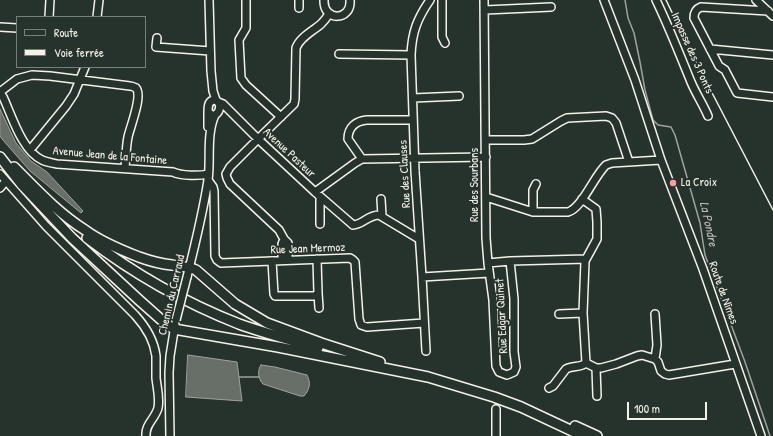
<!DOCTYPE html>
<html>
<head>
<meta charset="utf-8">
<style>
  body { margin:0 }
  #map { position:relative; width:773px; height:436px; overflow:hidden; background:#26332d; font-family:"Patrick Hand",sans-serif }
  canvas { display:block }
  .legend { position:absolute; left:16px; top:16px; width:130px; height:52px; box-sizing:border-box; background:#26332d; border:1px solid #787f78; margin:0; padding:5px 7px; list-style:none; font-size:12px; color:#f4f1e8 }
  .legend li { display:flex; align-items:center; gap:8px; height:20px }
  .legend b { width:20px; border:1px solid #787f78 }
  .scale { position:absolute; left:627px; top:402px; width:80px; height:18px; box-sizing:border-box; border:2px solid #f4f1e8; border-top:0; padding-left:5px; font-size:12px; line-height:14px; white-space:nowrap; color:#f4f1e8; -webkit-text-stroke:3px #26332d; paint-order:stroke }
</style>
</head>
<body>
<div id="map">
<canvas width="773" height="436"></canvas>
<ul class="legend">
<li><b style="height:5px;background:#26332d"></b>Route</li>
<li><b style="height:5px;background:#f4f1e8"></b>Voie ferrée</li>
</ul>
<div class="scale">100 m</div>
</div>
<script>
const ctx = document.querySelector('canvas').getContext('2d');
ctx.lineJoin = 'round';
function fill(path, color) { ctx.fillStyle = color; ctx.fill(path, 'evenodd'); }
function stroke(path, color, width, dash) { ctx.strokeStyle = color; ctx.lineWidth = width; ctx.lineCap = dash ? 'butt' : 'round'; ctx.setLineDash(dash || []); ctx.stroke(path); }
function label(font, color, halo, rows, align = 'center') {
  ctx.font = font + ' "Patrick Hand",sans-serif'; ctx.lineWidth = 4; ctx.setLineDash([]); ctx.textBaseline = 'middle'; ctx.strokeStyle = halo; ctx.fillStyle = color; for (const [text, x, y, turn = 0] of rows) {
    ctx.save(); ctx.translate(x, y); ctx.rotate((+turn || 0) * Math.PI / 180); ctx.textAlign = isNaN(turn) ? turn : align; if (halo) ctx.strokeText(text, 0, 0); ctx.fillText(text, 0, 0); ctx.restore();
  }
}
const water = new Path2D(`
  M0 109 16 143 31 161 47 172 83 211 81 213 30 171 2 139 0 136Z
  M188 355 237 362 242 401 186 397Z
  M261 365 275 367 307 375C311 383 310 389 304 396H300L263 384C258 379 257 370 261 365Z`);
fill(water, '#676f68');
stroke(water, '#9fa39b', 1);
stroke(new Path2D(`
  M625 0 628 18 634 33 640 62 645 90 653 120 658 125 671 127 675 135 700 223 705 255 745 362 770 436
  M239 377H259`), '#9fa39b', 1.5);
const minor = new Path2D(`
  M209 0 211 71 213 91 216 100
  M246 0V28L239 40 241 78 246 85 281 117
  M324 0C323 22 352 21 350 0
  M442 0V37L445 43
  M484 0 486 238 488 263 493 300 496 366 499 372 507 375 514 372 516 367 514 352V299L510 261 488 263
  M604 0 635 80 646 114 661 160 703 269 761 436
  M656 0C669 27 680 55 691 82 696 94 703 104 708 116
  M756 0 773 16
  M299 8V0
  M485 10 551 7
  M768 11 701 7C696 9 694 12 694 18L719 66 725 70 737 93 773 97
  M49 17 50 0
  M97 17 99 0
  M0 27 17 28
  M157 38 156 47 210 51
  M710 49 773 55
  M339 54 411 55
  M0 92 3 97C12 116 22 151 42 160 46 162 52 163 57 164L173 172C181 176 200 176 208 174
  M0 92 17 79 32 75 50 76 130 86C132 86 134 87 136 88 143 96 130 127 128 137 126 147 126 158 125 168
  M413 98 459 96
  M213 100C222 100 221 111 215 115H212L208 112C208 107 208 102 213 100Z
  M218 102 223 104 258 139 315 192 355 163 362 159 486 157
  M208 127V112
  M486 140H524L532 139 561 121 567 118 606 116 612 118 616 123 629 162
  M30 150 66 106 74 94 85 67
  M362 159 348 139C348 127 356 121 367 120H413
  M0 174 46 226 135 315C146 327 154 340 156 356 156 363 156 370 156 378 157 388 160 398 158 408 155 419 145 424 146 436
  M208 180 213 187 214 191 215 256 217 260 221 263 350 258 353 260 355 262 359 319 361 325 367 327 424 323
  M0 188 6 181
  M315 192 353 225C362 225 368 215 379 215L419 239
  M320 197V224
  M486 197 533 212H568C582 208 594 176 606 165L612 163 661 160
  M381 199 382 216
  M582 199 596 209 597 222V239L585 261 583 313 586 363 596 368H601L616 364 637 356 642 355 655 359 658 362 661 371 665 374 669 375 735 364
  M533 212V190L536 184
  M284 239 282 244V256L286 259
  M286 260 288 256V243L284 239 279 230 230 184 227 178 226 174 230 167 258 139 294 104 295 99 296 48C300 37 313 31 321 24 324 21 327 17 329 14
  M272 261 274 294 275 296H315L318 293 317 259
  M510 261 586 259
  M187 277C195 245 203 213 208 180 211 159 206 135 215 115
  M422 277 489 273
  M318 293 319 308
  M559 314 583 313
  M426 351 422 277 415 171 411 55C412 32 417 19 430 0
  M655 359 657 345 655 314
  M596 368 597 396
  M549 388 553 386 566 369C573 365 580 368 586 363
  M496 409V436
  M170 436 169 373 170 356 175 325`);
const major = new Path2D(`
  M0 157 22 185 72 238 139 300 166 324 174 329 278 347 428 377 494 397 521 407 583 436
  M14 167C36 189 58 213 85 230 101 242 121 250 139 257 150 261 161 264 172 265 181 267 188 266 196 270L235 304 267 323 321 343 380 362
  M87 238C134 274 183 302 239 324 264 333 291 340 318 348
  M575 426 597 436`);
stroke(minor, '#f4f1e8', 10);
stroke(major, '#f4f1e8', 12);
stroke(minor, '#26332d', 7);
stroke(major, '#26332d', 9);
stroke(new Path2D(`
  M666 0 696 62 773 210`), '#f4f1e8', 1.5);
const minorBridge = new Path2D(`
  M176 320 187 277`);
stroke(minorBridge, '#f4f1e8', 10, []);
stroke(minorBridge, '#26332d', 7);
for (const [x, y, r, color] of [
  [673,183,4,"#ff9aa2"]
]) { const dot = new Path2D(); dot.arc(x, y, r, 0, 2 * Math.PI); ctx.fillStyle = color; ctx.fill(dot); stroke(dot, '#26332d', 1.5); }
label('12px', '#f4f1e8', '#26332d', [
  ["Impasse des 3 Ponts",692,53,66],
  ["Avenue Pasteur",289,153,43],
  ["Avenue Jean de la Fontaine",110,156,5],
  ["Rue des Clauses",405,174,-93],
  ["Rue des Sourbans",475,185,-90],
  ["Rue Jean Mermoz",308,249,-2],
  ["Route de Nîmes",723,293,70],
  ["Chemin du Carraud",172,295,-77],
  ["Rue Edgar Quinet",502,316,-93]
]);
label('12px', '#f4f1e8', '#26332d', [
  ["La Croix",681,183]
], 'left');
label('italic 13px', '#bcbdb5', '#26332d', [
  ["La Pondre",708,224,78]
]);
</script>
</body>
</html>
